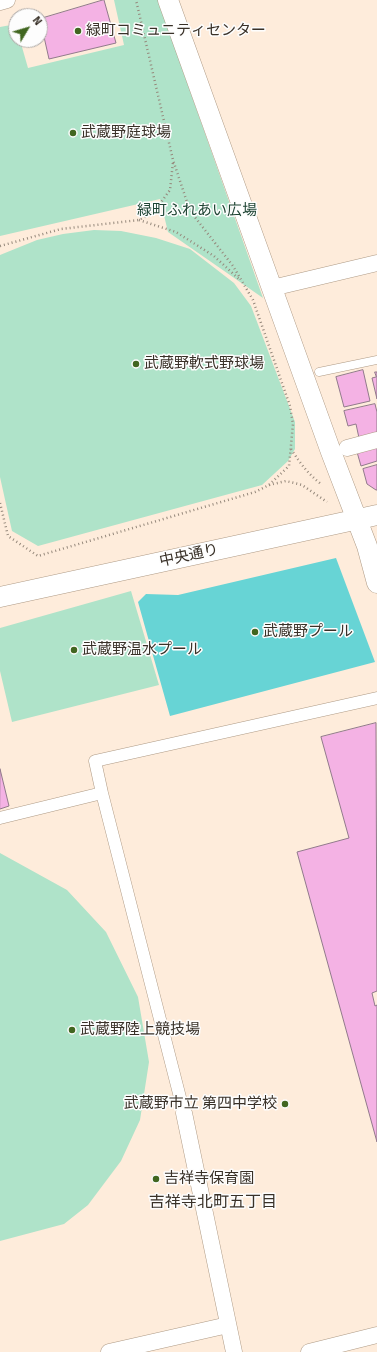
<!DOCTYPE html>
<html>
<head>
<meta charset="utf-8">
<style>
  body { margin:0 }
  #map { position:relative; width:377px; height:1352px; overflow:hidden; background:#feecdb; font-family:Signika,sans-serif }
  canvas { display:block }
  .north { position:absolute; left:8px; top:8px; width:40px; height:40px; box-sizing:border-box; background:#fdfdfd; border:1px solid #afaba8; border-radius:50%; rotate:52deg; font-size:11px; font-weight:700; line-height:16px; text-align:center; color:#393128 }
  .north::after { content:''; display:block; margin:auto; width:14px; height:18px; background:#416620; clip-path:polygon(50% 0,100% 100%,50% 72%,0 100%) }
</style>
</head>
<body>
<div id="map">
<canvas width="377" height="1352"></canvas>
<div class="north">N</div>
</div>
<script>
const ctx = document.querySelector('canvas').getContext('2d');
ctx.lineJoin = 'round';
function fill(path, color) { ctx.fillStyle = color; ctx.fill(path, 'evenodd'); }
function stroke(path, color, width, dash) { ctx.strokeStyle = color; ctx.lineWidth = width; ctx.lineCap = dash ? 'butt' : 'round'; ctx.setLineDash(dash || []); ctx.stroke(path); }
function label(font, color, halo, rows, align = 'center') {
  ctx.font = font + ' Signika,"Noto Sans JP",sans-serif'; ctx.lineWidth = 3; ctx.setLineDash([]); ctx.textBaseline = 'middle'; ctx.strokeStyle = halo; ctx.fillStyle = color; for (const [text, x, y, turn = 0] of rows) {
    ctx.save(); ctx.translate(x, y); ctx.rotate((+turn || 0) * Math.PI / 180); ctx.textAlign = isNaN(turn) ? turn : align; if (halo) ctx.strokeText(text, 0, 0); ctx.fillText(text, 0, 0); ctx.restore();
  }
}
fill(new Path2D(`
  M114 0H158L263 298 168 232 160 199 0 236V27L16 24V40H20L28 68 124 45Z
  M94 230 121 231 156 238 190 249 234 283 251 306 295 422V449L288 461 262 485 38 546 12 531 0 477V255L37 240 63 234Z
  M131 591 159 685 12 722 0 671V628Z
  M0 853 67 890 106 932 138 997 149 1062 140 1120 121 1161 88 1205 64 1224 0 1241Z`), '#afe3c9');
fill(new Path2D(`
  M336 558 375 662 170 716 138 602 146 594 178 595Z`), '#67d4d5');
const building = new Path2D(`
  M104 0 116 43 49 59 40 19Z
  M363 370 370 401 344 407 336 377Z
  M375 372H377V399L372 378 376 377Z
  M375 404 377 412V434L359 438 356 424 348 426 344 411Z
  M377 447V461L361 466 357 452Z
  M377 465V490H376L367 484 363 469Z
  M376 723 377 991 372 993 375 1006 377 1005V1142L297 852 349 838 321 737Z
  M0 769 9 806 0 809Z`);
fill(building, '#f4b2e4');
stroke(building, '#917a8b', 1);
const service = new Path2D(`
  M319 372 377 360`);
const pedestrian = new Path2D(`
  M0 818 102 793
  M184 1113 102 793 95 761 377 698`);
const minor = new Path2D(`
  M0 2 7 0
  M272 288 377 263
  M347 448 377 440
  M184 1113 234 1352
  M109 1352 228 1325
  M309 1352 377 1335`);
const tertiary = new Path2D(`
  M168 0 331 452 367 546 377 583
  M0 597 377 515`);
stroke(service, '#ae9a85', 9);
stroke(pedestrian, '#ae9a85', 13);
stroke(minor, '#ae9a85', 17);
stroke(tertiary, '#ae9a85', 21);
stroke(new Path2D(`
  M139 220 176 232 214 256 240 280
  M0 246 61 229 139 220 154 212 170 190 173 162
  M291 449C300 463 308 474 321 484
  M269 485 286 481 302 485 327 502
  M0 503 8 536 38 556 255 492 269 485 289 466 293 424 290 406 253 300 233 266 194 216 187 202 173 160 136 0`), '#96897c', 2.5, [1, 3]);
stroke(service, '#fff', 8);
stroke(pedestrian, '#fff', 12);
stroke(minor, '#fff', 16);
stroke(tertiary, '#fff', 20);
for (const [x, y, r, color] of [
  [78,31,4,"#416620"],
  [73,133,4,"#416620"],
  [136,364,4,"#416620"],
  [255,632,4,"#416620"],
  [74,650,4,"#416620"],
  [72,1030,4,"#416620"],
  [285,1104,4,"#416620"],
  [156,1179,4,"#416620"]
]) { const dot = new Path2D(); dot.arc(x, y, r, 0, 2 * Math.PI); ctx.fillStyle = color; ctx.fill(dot); stroke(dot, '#fdfdfd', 1.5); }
label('15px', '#393128', '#fdfdfd', [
  ["緑町コミュニティセンター",86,31],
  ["武蔵野庭球場",81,133],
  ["武蔵野軟式野球場",144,364],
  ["武蔵野プール",263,632],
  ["武蔵野温水プール",82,650],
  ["武蔵野陸上競技場",80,1030],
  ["武蔵野市立 第四中学校",277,1104,"right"],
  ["吉祥寺保育園",164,1179]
], 'left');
label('15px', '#1e4433', '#fdfdfd', [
  ["緑町ふれあい広場",197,211]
]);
label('15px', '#393128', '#fdfdfd', [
  ["中央通り",189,556,-12]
]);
label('16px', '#393128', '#fdfdfd', [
  ["吉祥寺北町五丁目",213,1203]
]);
</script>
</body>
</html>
